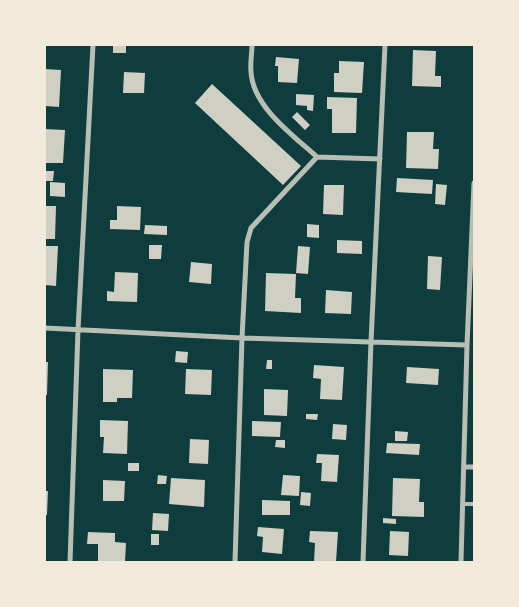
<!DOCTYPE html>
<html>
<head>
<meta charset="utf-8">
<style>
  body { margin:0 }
  #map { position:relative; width:519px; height:607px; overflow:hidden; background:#0f3d3e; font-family:"Open Sans",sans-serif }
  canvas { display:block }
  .frame { position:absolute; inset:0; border:46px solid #f1e9da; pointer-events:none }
</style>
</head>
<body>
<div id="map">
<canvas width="519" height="607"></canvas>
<div class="frame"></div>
</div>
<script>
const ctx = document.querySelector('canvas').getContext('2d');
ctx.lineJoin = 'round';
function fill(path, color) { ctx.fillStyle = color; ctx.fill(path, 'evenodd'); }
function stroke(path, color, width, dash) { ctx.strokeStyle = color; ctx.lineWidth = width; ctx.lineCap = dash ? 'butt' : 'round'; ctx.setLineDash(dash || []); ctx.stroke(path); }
fill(new Path2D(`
  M113 45H126V53H113Z
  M413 50 436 51 435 76H441V87L412 86Z
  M276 57 299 59 297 83 278 82V66H275Z
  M339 61 364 62 362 93 334 92V73H339Z
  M45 69 61 70 59 107 45 106Z
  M124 72 145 73 144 93H123Z
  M212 84 301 166 283 185 195 103Z
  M296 94 314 95 313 111 307 110V106L296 105Z
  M327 97 357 98 356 133H332V109H327Z
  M297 112 310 125 305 130 292 117Z
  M45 129 65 130 63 163H45Z
  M407 132H434L433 149H439L438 169 406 168Z
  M45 171H54L53 181H45Z
  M397 178 433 180 432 194 396 192Z
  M50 182 65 183V197L50 196Z
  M436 184 447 185 445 205 435 204Z
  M324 185H344L343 215 323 214Z
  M45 206H56L55 239H45Z
  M117 206 141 207 140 230 110 229V220H117Z
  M307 224 319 225V238L307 237Z
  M145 225 167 226V235L144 234Z
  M337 240 362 241V254L337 253Z
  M149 245H162L161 259H149Z
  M45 246H58L56 286 45 285Z
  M298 246 310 247 308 274 296 273Z
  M428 256 442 257 440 290 427 289Z
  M191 262 212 264 211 284 189 282Z
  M115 272 138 273 137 302 107 301V291L114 292Z
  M266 273 296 274 295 298H301V313L265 311Z
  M326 290 352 292 351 314 325 313Z
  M176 351 188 352 187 363 175 362Z
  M267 360H272V369H266Z
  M45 362H48L47 395H45Z
  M314 365 344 367 342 400 320 399 321 379 313 378Z
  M407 367 439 369 438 385 406 383Z
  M103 369 133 370 132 398H117V402H103Z
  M186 369 212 370 211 395 185 394Z
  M264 389 288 390 287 416 264 415Z
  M306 414H318L317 420 306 419Z
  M100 420 128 421 127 454 103 453 104 437H100Z
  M252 421 281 422 280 437 252 436Z
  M333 424 347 425 346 440 332 439Z
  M395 431 408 432 407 441H395Z
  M190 439 209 440 208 464 189 463Z
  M276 440H285V448L275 447Z
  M387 443 420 444 419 455 386 453Z
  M317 454 339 455 337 482 321 481 322 463H316Z
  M128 463H139V471H128Z
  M158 475 167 476 166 484H157Z
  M283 475 300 476 299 496 281 495Z
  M171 478 205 480 204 507 169 504Z
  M393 478 420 479 419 502H424V517L392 516Z
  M103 480 125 481 124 501H103Z
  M45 491H48L47 515H45Z
  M301 492 311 493 310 506 300 505Z
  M262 500 290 501V515H262Z
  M153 513 169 514 168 531 152 530Z
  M383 518 396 519V524L383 523Z
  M258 527 284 529 282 554 262 552 263 537 257 536Z
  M310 531 338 532 336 562H314L315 543 309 542Z
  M390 531 409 532 408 556 389 555Z
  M88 532 115 533V542L126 543 125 562H98V544H87Z
  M151 534H159V545H151Z`), '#cfcfc3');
stroke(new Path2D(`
  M463 504H474`), '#b8beb3', 4);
stroke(new Path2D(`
  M317 157 380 159
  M45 328 242 338 467 345
  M465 467H474
  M70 562 78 330 93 45
  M235 562 242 338 247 242 251 228 317 157C293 135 253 107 251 72 250 63 252 54 252 45
  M363 562 371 342 385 45
  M461 562 467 345 474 183`), '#b8beb3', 5);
</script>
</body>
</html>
